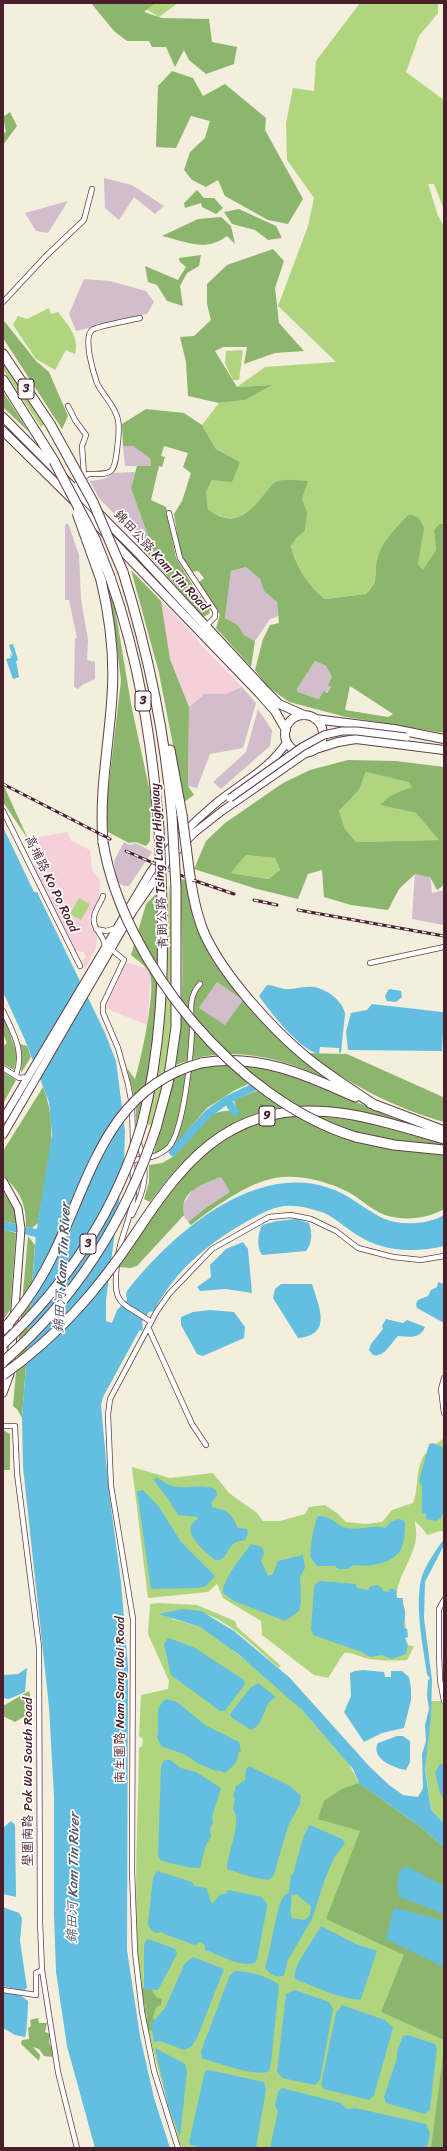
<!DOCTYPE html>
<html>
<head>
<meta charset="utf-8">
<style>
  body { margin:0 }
  #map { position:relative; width:447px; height:2151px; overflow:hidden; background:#f3efdc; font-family:Sriracha,sans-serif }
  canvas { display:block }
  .frame { position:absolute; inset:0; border:4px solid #4a1f2b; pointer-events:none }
</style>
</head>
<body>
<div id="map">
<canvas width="447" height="2151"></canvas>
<div class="frame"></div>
</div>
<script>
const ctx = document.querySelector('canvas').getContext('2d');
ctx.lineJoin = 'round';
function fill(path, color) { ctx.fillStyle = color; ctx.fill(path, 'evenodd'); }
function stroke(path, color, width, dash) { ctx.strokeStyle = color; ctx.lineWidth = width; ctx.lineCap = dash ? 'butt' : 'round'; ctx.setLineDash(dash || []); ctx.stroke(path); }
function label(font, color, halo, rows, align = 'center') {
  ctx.font = font + ' Sriracha,"LXGW WenKai TC",sans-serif'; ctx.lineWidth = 3.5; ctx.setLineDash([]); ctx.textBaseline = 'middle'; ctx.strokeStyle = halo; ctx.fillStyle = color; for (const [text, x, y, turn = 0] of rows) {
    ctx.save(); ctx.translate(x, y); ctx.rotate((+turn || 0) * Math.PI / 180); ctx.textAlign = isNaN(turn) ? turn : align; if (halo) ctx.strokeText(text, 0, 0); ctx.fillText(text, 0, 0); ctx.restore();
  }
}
fill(new Path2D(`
  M161 601 195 636 201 645 242 687 226 694 201 696 189 707 170 659Z
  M68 832 71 841 90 850 92 870 100 880V886L98 902 89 917 90 926 97 936 96 948 85 969 81 963 86 957 84 952 75 951 34 869 35 864 39 862 28 839Z
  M129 963 148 969 151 977 147 1025 110 1010 106 1006 126 964Z`), '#f5cfda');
fill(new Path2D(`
  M104 178 132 185 164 206 155 214 134 197 119 220 105 208Z
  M68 201 48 233 36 231 25 213Z
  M84 279 110 281 146 291 154 302 147 314 76 331 69 314Z
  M133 445 150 458 151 466H125L123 446Z
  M135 472 131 488 149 539 143 544 99 498 90 481 104 479 114 473Z
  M68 523 79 555 81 599 88 640 87 660 95 662V679L82 685 78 689 74 687 75 638H77L69 600H65V525Z
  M246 567 260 579 264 591 277 602 278 616 270 619 255 641 244 635 238 625 225 618 231 571Z
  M315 661 326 666 332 677 331 687 320 699 298 692 297 689Z
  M242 687 256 703 243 748 210 754 197 788 188 786 189 707 204 694H226Z
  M258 709 272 730 270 746 221 789 213 782 246 752Z
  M124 842 130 845 136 843 152 852 129 886H124L117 882 114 861Z
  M415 871 430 873 432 893 444 890V925L412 919Z
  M217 982 243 1000 225 1026 199 1008Z
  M221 1177 230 1192 207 1207 188 1222 183 1215V1205L194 1188Z`), '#d1bdcb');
fill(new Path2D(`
  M150 3H178L159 17 143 7Z
  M360 3H438V13L419 36 406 72 444 100V210L434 184H428L438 216 444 226V524H439L434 530 436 550 423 569 418 564 419 553 409 514C396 528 381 541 377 560 373 577 379 579 366 594L325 599C309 587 295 565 291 545L297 537 305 531C308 498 301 499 275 483 256 504 238 533 208 509L206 492 212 480 240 462 216 449 202 425 219 403 245 400 271 385 237 387 265 367 336 362 278 306 308 226 314 198 287 160 286 123 293 88 314 91 316 61Z
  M49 308 51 314 58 312C67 324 80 337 75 354L66 350 55 370 36 359 13 325 18 316 27 319Z
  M243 350 239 380H233L225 363 226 351Z
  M3 359 46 423 41 427 3 370Z
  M366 772 409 781 413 787 391 795 381 805 416 813 440 840 356 842 345 829 339 811 359 790Z
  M246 855 275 858 280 870 270 879 231 873Z
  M169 884C178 944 177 1012 167 1072 163 1090 157 1108 152 1126L145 1123 157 1073 163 1039Z
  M79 898 90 904 81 920 70 914Z
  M444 1438V1532L440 1531 427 1535 422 1528 415 1521C415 1526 417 1532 416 1537 415 1557 395 1579 397 1598L403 1600C403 1613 409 1634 404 1645L414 1646 407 1660C393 1661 379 1661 365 1658 358 1656 352 1652 344 1653L328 1678 314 1675 262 1635 261 1621 223 1598 217 1584 208 1592 148 1598 132 1467 170 1478 213 1473 229 1493 257 1513 263 1521H280L305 1514 309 1507 325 1505 337 1513 346 1522 366 1524 382 1522 392 1510 413 1503C419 1488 415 1472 423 1457 427 1450 438 1443 444 1438Z
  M158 1603 197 1605 235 1621 237 1627 281 1666 279 1668C249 1643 215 1603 172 1611V1619L200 1627 221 1641 280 1688 302 1710 349 1764 359 1783 444 1847V2148H183L179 2143C165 2091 147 2040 141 1987 132 1908 138 1827 139 1748L142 1746 143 1739 139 1736 141 1695 168 1689 169 1681 148 1634 150 1604Z
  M431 1701H444V1823L431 1810 425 1766Z`), '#b0d57f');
fill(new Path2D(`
  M91 3H155L144 12 162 18 209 19 212 42 237 47 234 64 206 74 189 60 184 50 175 67 166 47H152L149 41H127L114 31Z
  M172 71 193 78 203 96 225 84 266 118 265 130 303 199 288 224 268 220 225 196 218 180 206 187 192 180 184 170 190 152 205 138 210 121 191 116 176 148 156 147 158 86Z
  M10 112 17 126 3 145V133L6 132 3 117Z
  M197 190 204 198H214L223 208 216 214 202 207 201 203 185 208 184 203Z
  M239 209 276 226 282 238 268 240 255 230 232 224 224 212Z
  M221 217 231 226 235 244 227 236C204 253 186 241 162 236L198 219Z
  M273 249 284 261 275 288 279 323 304 351 275 353 244 364 247 347H223L215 351 237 387 272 385 245 400 219 403 188 396 186 362 180 337 194 336 211 320 207 304V284L227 265Z
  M201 255 199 266 187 273 180 286 183 306 167 301 157 285 148 282 145 266 178 280 186 267 180 262 179 258Z
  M3 322H5L36 361 49 372 68 416 62 429 3 338Z
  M3 392 29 432 3 407Z
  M146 409 184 413 202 425 216 449 240 462 232 482 212 480 206 492 208 509C230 527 246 517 262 497 266 493 270 486 274 483 283 477 299 481 308 481L302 499 307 513 305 531 297 537 291 546C295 565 309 587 325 599L366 594C380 579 373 577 377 560 381 541 396 528 409 514L419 518 424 528 418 564 423 569 436 550 434 530 439 524H444V733L346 717 289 702 267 686 255 670 263 639 270 625 279 623 277 602 264 591 260 579 246 567 231 571 225 618 238 625 244 635 255 641 251 667 216 628 220 615 198 583 204 578 198 571 191 572 180 553 174 514 182 501 191 473 183 467 188 453 164 446 161 456 165 457 162 467 159 466 151 500 166 507 176 558 197 592 210 608 209 614 203 617 140 545 149 539 131 488 137 466H151L150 458 133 446H123L122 424ZM315 661 326 666 332 677 328 685 331 687 327 693 324 691 319 699 298 692 297 689ZM350 686 393 714 388 717 345 710Z
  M131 570 161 601 170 659 189 707 188 786 194 795 184 802 159 673Z
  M113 596 131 704 151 797 150 841 146 846 136 842 129 843 108 832 106 809 121 680 110 597Z
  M348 760 396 761 444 767V885L437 890 430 877 415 874 399 889 388 910 351 905 324 897 322 870 308 874 298 899 257 889 194 869 206 841 225 823 283 783 310 770ZM366 772 409 782 412 787 391 795 380 805 416 813 439 840 356 842 345 829 339 811 359 790ZM246 855 275 858 280 870 269 879 231 873Z
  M3 784 28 839 3 802Z
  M179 878 187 881C192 903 196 927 206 948 226 991 289 1040 324 1074L323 1077C275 1056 226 1044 176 1065 185 1003 183 941 179 878ZM217 982 243 1000 225 1025 199 1008Z
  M157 893C158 924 160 956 158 988 157 1035 148 1080 136 1124V1105L127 1068 135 1079C141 1062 156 989 150 975 147 966 138 961 131 955L146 904Z
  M3 1015 17 1054 14 1070 3 1064V1046L7 1043 3 1034Z
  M20 1044 27 1046 31 1057 21 1073 22 1054Z
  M308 1053 347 1054 443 1097 444 1095V1122C395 1108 348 1084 308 1053Z
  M239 1063 285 1071 414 1127C387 1120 361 1112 334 1108 251 1096 196 1138 150 1202L144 1199 149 1182V1165C153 1164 160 1164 164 1162 190 1151 199 1108 231 1111L234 1115 238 1114 234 1100 264 1088 259 1079 235 1090 207 1108 173 1148 154 1153 174 1077C196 1068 215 1064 239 1063Z
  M3 1072 16 1080 3 1104Z
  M43 1087C61 1131 45 1178 38 1223L32 1228 26 1227C26 1201 20 1193 3 1175V1151Z
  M311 1115 360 1121 444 1144V1146L398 1141 342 1129 339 1137 369 1145 444 1155V1209C427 1219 404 1221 385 1215 371 1210 359 1197 346 1191 326 1181 298 1174 275 1178 247 1183 213 1208 191 1225L188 1222 207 1207 230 1192 221 1177C204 1184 178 1191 184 1215L137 1266 130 1268 119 1267C170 1189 206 1119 311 1115Z
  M3 1192 12 1201 17 1224 3 1221Z
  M3 1229 16 1233 10 1310 3 1320Z
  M28 1236 35 1245 22 1418 17 1409 13 1406Z
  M3 1430 10 1434V1470H3Z
  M29 1691 31 1699 27 1715 15 1722 3 1716V1706Z
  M359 1783 421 1827 444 1847V2040L381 2012 404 1955 326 1919 360 1831 318 1819 324 1801 342 1789Z
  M147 1986 151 1988 156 1997 162 1999 161 2005 156 2007 153 2018 157 2024 152 2031 146 2028 145 2021 148 2015 144 2012 146 2006 142 2002 140 1989Z
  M38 2018 39 2023H47L45 2032 50 2034 49 2043 53 2050 52 2057 44 2056 39 2049 33 2047 40 2055 39 2061 21 2044 22 2040 29 2039 28 2028 31 2026 30 2020Z
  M444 2049V2148H431Z`), '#8cb66e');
fill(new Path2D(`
  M13 644 18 660 16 661 19 677 13 679 6 659 11 658 10 654 13 657 9 645Z
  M3 827 34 892H37L105 1033 116 1061 125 1131 124 1163 106 1300V1321L112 1323 117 1310 127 1300 126 1294 127 1291C171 1235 253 1162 329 1188 349 1194 364 1209 382 1218 400 1226 427 1225 444 1215V1246C414 1253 384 1252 357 1235 344 1227 333 1215 318 1211 306 1207 292 1204 279 1207 266 1210 255 1217 244 1223 206 1245 174 1272 154 1311L149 1312 142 1322 143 1330 139 1331 103 1397 101 1405 109 1492 121 1582 128 1667 127 1950 140 2036 154 2098 170 2148H95L67 2046 56 1972 54 1914V1797L49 1707 23 1467 22 1418 36 1234 52 1134 49 1102 25 1040 3 992Z
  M267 985C273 985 279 988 285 989 292 990 300 987 307 987 321 985 343 999 345 1014L341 1052 339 1053V1048L320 1047 319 1054C300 1050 270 1012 259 996Z
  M389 989 401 991 402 997 396 1002 387 1001 385 996Z
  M372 1004 442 1012 444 1013 442 1051 348 1050 346 1032 351 1013 367 1010Z
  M296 1219 309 1223C312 1233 313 1242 306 1251L262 1255C256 1247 258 1234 262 1225L277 1221Z
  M243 1242 248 1249 252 1293 226 1289 200 1291 197 1287 211 1277 210 1265 226 1249Z
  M438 1282 444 1284V1323L417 1308 416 1304 418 1300 428 1296 431 1290 437 1287Z
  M281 1284H312C319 1307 333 1335 298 1338L273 1298 275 1289Z
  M210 1310 234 1312 245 1327 244 1338 203 1356 197 1354 181 1325V1317L193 1312Z
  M386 1319 403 1323 407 1320 425 1327C420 1339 410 1337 398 1336 391 1343 384 1358 373 1355L369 1350 371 1344 383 1329 382 1326Z
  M433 1443 444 1448V1511L441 1518 436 1521 426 1519V1514L422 1513V1486L419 1481 429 1444Z
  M156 1477C160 1479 165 1483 169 1485 184 1491 204 1482 216 1490L217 1495 212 1502V1507C229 1511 231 1513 238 1528L247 1529 248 1533 245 1540C241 1541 237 1541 233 1544 227 1549 226 1562 215 1560 206 1552 177 1530 198 1519L197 1517 179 1515C173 1509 171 1502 166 1496 162 1490 158 1487 154 1480Z
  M143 1490 159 1507 181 1542 215 1576 206 1586 198 1588 151 1589 137 1491Z
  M318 1516C334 1516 335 1526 347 1528 360 1531 373 1524 385 1528L391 1522 399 1519 405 1521C405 1530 405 1540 401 1549 393 1565 367 1567 353 1565L348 1569H338L335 1566H317C315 1563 313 1560 311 1558 309 1552 314 1522 318 1516Z
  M444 1539V1545L425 1582 424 1618 432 1680 431 1717 425 1769 431 1810 444 1823V1847L421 1827 359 1783 353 1769 302 1710 238 1654 200 1627 159 1614 182 1609 201 1611 234 1631 290 1678 369 1766 389 1785 403 1795 418 1797 423 1788 422 1754 426 1741 425 1725 429 1709 427 1695 428 1680 430 1679 427 1674C423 1646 414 1604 422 1576 426 1564 436 1550 444 1539Z
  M251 1544 262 1547 264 1553 261 1561 268 1576 273 1574 278 1561 303 1555 305 1568 300 1577 301 1601 299 1611 285 1621 234 1601 223 1593C222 1579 243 1556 251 1544Z
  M320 1581 356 1584 357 1588 369 1590V1587L377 1585 382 1588 383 1591 389 1592 390 1588 396 1590 397 1598H403C402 1603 404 1606 405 1611 406 1617 403 1622 404 1628L407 1629 408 1637 405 1638 408 1645 406 1654 392 1659 382 1655 370 1657 362 1652 313 1635 311 1629 314 1588 315 1584Z
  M169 1638 195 1648 244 1680 245 1684 225 1711H220L171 1675 164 1645 167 1639Z
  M27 1668 25 1692 9 1699 3 1698V1675L18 1674Z
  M363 1670 384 1672 385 1677H391V1671H402L409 1677 411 1688V1700L404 1728 382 1733 364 1742 344 1712 351 1696 350 1673 355 1671Z
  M258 1683 276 1697C263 1702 265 1725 251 1730L232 1718 230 1714 250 1688Z
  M167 1699 177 1702 205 1725 239 1742 241 1751 238 1753C239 1762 231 1768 225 1773L218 1770 216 1771 197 1763 186 1755 161 1746 157 1737 158 1733V1709L163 1701Z
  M397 1736H403L410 1741V1762L406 1770C393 1768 370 1758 378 1743Z
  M164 1760H170L181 1768 196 1772 221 1788 212 1817 213 1823 210 1829 211 1837 206 1845 200 1868C186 1868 174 1864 160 1860L158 1856 161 1767Z
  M444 1763V1800L440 1793 435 1773 440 1764Z
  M249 1766 290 1786 301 1796 300 1804 288 1826 274 1875 269 1880 251 1877 227 1869C227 1853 243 1822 233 1809L235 1798 233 1797 236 1786 245 1780 246 1769Z
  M11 1821 15 1825 16 1897 3 1894V1828Z
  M310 1825 342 1839 345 1843 334 1858 325 1879 312 1919 288 1960 284 1975C277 1979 268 1974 265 1967 271 1952 276 1905 284 1896 286 1894 288 1894 289 1892L291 1875 293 1874 304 1835ZM296 1894 311 1906 310 1915 305 1920 292 1918C288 1911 293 1903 291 1895Z
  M408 1867 444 1886V1914L400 1897C396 1890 397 1874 402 1868Z
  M157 1871 192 1882 194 1886 206 1888 212 1904 221 1894H226L228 1890 262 1897 267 1904V1908L257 1959 255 1963C239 1968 219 1954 205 1950V1946L201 1942 195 1945 164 1934 162 1932 157 1933C151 1931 149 1929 148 1923L153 1878Z
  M3 1907 19 1913 22 1918 20 1941 27 1988 23 1991 3 1986Z
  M396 1908 444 1921V1967L386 1939 393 1910Z
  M321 1926 356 1944 377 1951 361 1999C351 2003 307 1984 295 1979 291 1968 315 1938 321 1926Z
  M148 1939 173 1948 176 1950 177 1954 158 1990 144 1989V1947L145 1942Z
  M193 1957 224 1969 197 2038 191 2047 184 2050 160 2041 154 2042 151 2024 165 2008 185 1963Z
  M235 1971C248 1971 268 1976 279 1985L271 2063 269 2071C260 2078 213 2062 202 2058L201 2051 230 1975Z
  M295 1990 329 2002 333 2009 320 2080 315 2085 282 2078 277 2072 286 1994Z
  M3 1992 20 1995 28 2001C28 2007 27 2035 25 2037L15 2035 3 2028Z
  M342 2005 385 2020 393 2028 374 2095 369 2100 324 2089 321 2085 336 2013Z
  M408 2035 435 2044 437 2048 430 2109 425 2114 386 2103 384 2097 397 2058V2051L403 2036Z
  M155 2048 185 2064 187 2072 180 2137 168 2105Z
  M209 2070 264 2082 266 2089 256 2148H203L191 2145 189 2142 205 2071Z
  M282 2088 341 2103 347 2109 355 2108 426 2124 430 2133 427 2148H270L278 2111 275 2106 278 2092Z`), '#63bee0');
stroke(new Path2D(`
  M227 1100 235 1112
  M173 1152 209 1113 227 1100 254 1087
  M3 1225 15 1228
  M28 1231 47 1236`), '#63bee0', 8);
const street = new Path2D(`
  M3 302 46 256 84 220 92 189
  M68 406 75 420 86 435 82 446 84 476
  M74 487 88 474C111 474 114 476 117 450 118 440 120 430 118 420 115 405 103 396 97 383 93 372 83 338 92 330 97 326 131 320 140 318
  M169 513 180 558 215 611V617L206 626
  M3 811 80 966
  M103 896C101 903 95 909 94 917 92 930 105 935 105 947
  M96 929 106 931 116 928
  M112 950 124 960 103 1004V1013L118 1048 128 1084 132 1105 133 1142
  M370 963 444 947
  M3 1011C13 1033 25 1051 16 1075
  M3 1068 19 1078 28 1077
  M132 1160 133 1180
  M132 1160C145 1159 159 1157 169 1147 184 1129 191 1055 192 1030 192 1013 187 998 200 984
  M132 1215C147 1186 148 1171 138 1140
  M118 1256C121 1234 133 1214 134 1192
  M117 1263C112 1308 121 1300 151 1322
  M148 1327 192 1424 206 1445
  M444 1378 441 1389 444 1413
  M3 1426H15L17 1473 39 1647 40 1922 42 1970 58 2072 77 2148
  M444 1600 439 1609V1653L440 1680 444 1701
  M3 1990 36 1995V1973L42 1970
  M178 2148 154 2071 142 2012 135 1952 132 1871 133 1619 111 1486 108 1415 110 1399 157 1311 169 1294 212 1249 269 1217 291 1215 311 1219 336 1231 358 1248 393 1257 421 1260 444 1256`);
const secondary = new Path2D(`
  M3 1119 151 871C170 846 191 824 215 804 240 783 269 770 287 742
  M3 1135 133 911 169 859 194 833 222 811 306 753
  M3 1181 18 1208 21 1229 10 1374 3 1393`);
const primary = new Path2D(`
  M3 417 140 555 264 689 279 704 304 715
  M3 431 73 500
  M81 508 259 693 275 711 286 730
  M285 734a19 19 0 1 1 38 0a19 19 0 1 1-38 0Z
  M315 719 394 729 444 739
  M316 749 338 742 356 739 444 750`);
const highway = new Path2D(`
  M3 354 50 424
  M3 380 54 461
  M123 572C148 652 165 733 172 816
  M110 577C139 659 152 743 159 829
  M101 580C110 618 115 656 112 696 109 745 99 792 103 842
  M170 750 182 815
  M190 877C193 897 197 917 205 935 224 976 271 1028 306 1057 328 1075 352 1090 376 1106
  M201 1063C257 1053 305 1074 355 1097
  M370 1103 444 1131
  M142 1124C161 1050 164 977 162 901
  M156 1128 168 1083 176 1027V888
  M356 1137 394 1145 444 1150
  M136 1233C191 1149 239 1098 347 1114 380 1119 412 1130 444 1139
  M3 1330 9 1323`);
stroke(street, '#633e46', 6);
stroke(secondary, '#633e46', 9);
stroke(primary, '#633e46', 10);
stroke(highway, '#633e46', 11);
stroke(street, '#fff', 4.5);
stroke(secondary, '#fff', 7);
stroke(primary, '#fff', 8);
stroke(highway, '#fff', 9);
const rail = new Path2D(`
  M3 784 110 839
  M126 851 187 878 234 894
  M254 900 277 905
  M298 910 444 936`);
stroke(rail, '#4a1f2b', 3);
stroke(rail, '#fff', 1.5, [4.5]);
const secondaryBridge = new Path2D(`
  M230 798 302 747 324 735 342 731H357L406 737`);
const highwayBridge = new Path2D(`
  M50 424 93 502 123 572
  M54 461 95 539 110 577
  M77 513 101 580
  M182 815 190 877
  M172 816 176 888
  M159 829 162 901
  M103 842C123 963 237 1101 356 1137
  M9 1323C27 1301 43 1277 55 1251 91 1176 108 1088 201 1063
  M3 1344C69 1282 116 1210 142 1124
  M4 1361C76 1298 126 1219 156 1128
  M3 1375C58 1336 99 1289 136 1233`);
stroke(secondaryBridge, '#633e46', 9, []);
stroke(highwayBridge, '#633e46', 11, []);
stroke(secondaryBridge, '#fff', 7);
stroke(highwayBridge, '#fff', 9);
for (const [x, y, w] of [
  [26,389,16],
  [143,701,16],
  [267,1116,16],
  [88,1244,16]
]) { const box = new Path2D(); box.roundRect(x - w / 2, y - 10, w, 20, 3); ctx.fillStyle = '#fff'; ctx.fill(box); stroke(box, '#4a1f2b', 1); }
label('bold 12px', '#4a1f2b', null, [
  ["3",26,389],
  ["3",143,701],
  ["9",267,1116],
  ["3",88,1244]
]);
label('13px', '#4a1f2b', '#fff', [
  ["錦田公路 Kam Tin Road",161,561,47],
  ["青朗公路 Tsing Long Highway",160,866,-93],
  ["高埔路 Ko Po Road",51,884,64],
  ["南生圍路 Nam Sang Wai Road",121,1700,-90],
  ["壆圍南路 Pok Wai South Road",29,1782,-90]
]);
label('italic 14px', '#53576a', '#fff', [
  ["錦田河 Kam Tin River",63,1268,-87],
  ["錦田河 Kam Tin River",74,1878,-89]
]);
</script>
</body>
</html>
